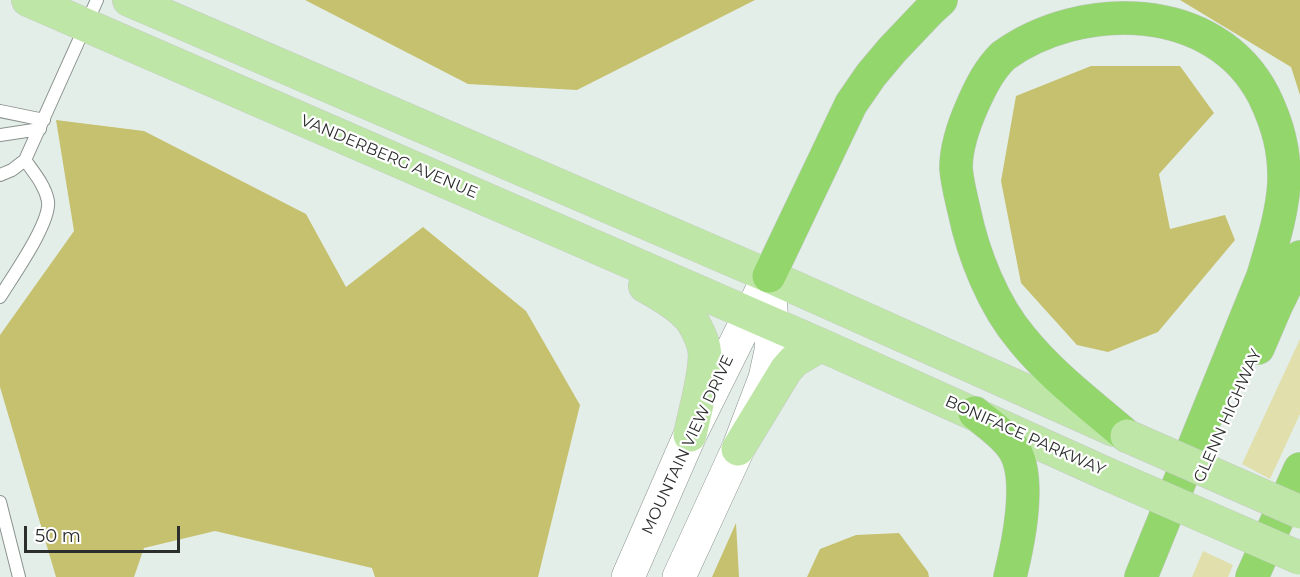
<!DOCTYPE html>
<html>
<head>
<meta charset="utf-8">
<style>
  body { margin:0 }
  #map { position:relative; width:1300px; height:577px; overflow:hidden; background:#e4eee9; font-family:Montserrat,sans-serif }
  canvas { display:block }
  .scale { position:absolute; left:24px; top:526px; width:156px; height:27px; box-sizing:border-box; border:3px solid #2b2e2c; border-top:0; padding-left:8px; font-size:18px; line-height:21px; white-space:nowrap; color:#2b2e2c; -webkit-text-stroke:4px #fff; paint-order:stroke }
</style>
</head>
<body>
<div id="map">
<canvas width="1300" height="577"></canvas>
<div class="scale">50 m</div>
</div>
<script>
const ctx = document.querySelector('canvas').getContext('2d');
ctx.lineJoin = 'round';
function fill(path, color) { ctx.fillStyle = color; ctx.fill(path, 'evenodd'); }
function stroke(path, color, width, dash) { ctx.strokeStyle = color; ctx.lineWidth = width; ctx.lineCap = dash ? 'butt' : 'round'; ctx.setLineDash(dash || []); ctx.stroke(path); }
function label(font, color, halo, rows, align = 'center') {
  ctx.font = font + ' Montserrat,sans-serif'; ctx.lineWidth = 4.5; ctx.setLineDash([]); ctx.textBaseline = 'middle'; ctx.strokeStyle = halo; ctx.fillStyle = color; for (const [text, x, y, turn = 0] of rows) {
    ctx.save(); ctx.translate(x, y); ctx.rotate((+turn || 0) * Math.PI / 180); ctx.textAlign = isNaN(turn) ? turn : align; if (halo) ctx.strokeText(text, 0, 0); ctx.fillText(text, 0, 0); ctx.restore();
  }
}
fill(new Path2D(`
  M1300 339V414L1270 479 1242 464Z
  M1203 551 1233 565 1228 577H1192Z`), '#e1dfac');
fill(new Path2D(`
  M305 0H755L577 90 468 84Z
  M1180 0H1300V95L1291 67Z
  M1091 66H1180L1214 113 1159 174 1170 229 1225 215 1235 240 1158 332 1108 352 1077 345 1021 283 1001 181 1016 96Z
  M56 120 144 131 306 214 346 287 423 227 526 311 580 405 538 577H375L372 568 215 531 144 548 134 577H56L0 387V335L74 231Z
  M736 523 739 577H712Z
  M899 533 928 572 929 577H807L820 549 856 535Z`), '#c6c16f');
const lane = new Path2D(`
  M0 111 44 120
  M0 135 40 129
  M0 175 12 170 25 160 97 0
  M0 297C12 277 51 223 48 201 45 185 34 173 25 160
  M0 502 19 577`);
const secondary = new Path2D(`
  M628 577 690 435 769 276
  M679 577 738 449 765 378 771 351 772 324 770 297`);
const primary = new Path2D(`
  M28 0 821 345 1107 474
  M129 0 769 276 1114 430
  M645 286C659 294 676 303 687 315 694 321 702 339 704 348 708 367 694 414 690 435
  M738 449 786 370 794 361 821 345`);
const highway = new Path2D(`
  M769 276 851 104 871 75 892 50 931 9 941 0
  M1258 348 1276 306 1300 257
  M975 413C988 424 1004 434 1013 448 1033 477 1018 545 1010 577
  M1127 436C1091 405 1052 376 1022 339 993 305 973 254 964 210 961 197 957 182 956 168 956 146 964 124 973 104 981 86 989 70 1003 56 1080 0 1215 0 1264 96 1278 125 1285 151 1284 183 1282 215 1272 245 1263 276L1141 577
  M1252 577 1300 469`);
stroke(lane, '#8a928e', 14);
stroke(secondary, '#8a928e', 34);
stroke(primary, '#c8c9c8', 34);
stroke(highway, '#c8c9c8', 34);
stroke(lane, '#fff', 12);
stroke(secondary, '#fff', 33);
stroke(primary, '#bee6a7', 33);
stroke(highway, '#92d66c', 33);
const primaryBridge = new Path2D(`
  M1127 436 1300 512
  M1107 474 1300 558`);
stroke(primaryBridge, '#c8c9c8', 34, []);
stroke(primaryBridge, '#bee6a7', 33);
label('16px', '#2b2e2c', '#fff', [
  ["VANDERBERG AVENUE",389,157,23],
  ["GLENN HIGHWAY",1228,416,-66],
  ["BONIFACE PARKWAY",1025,436,24],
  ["MOUNTAIN VIEW DRIVE",688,445,-65]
]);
</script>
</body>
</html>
